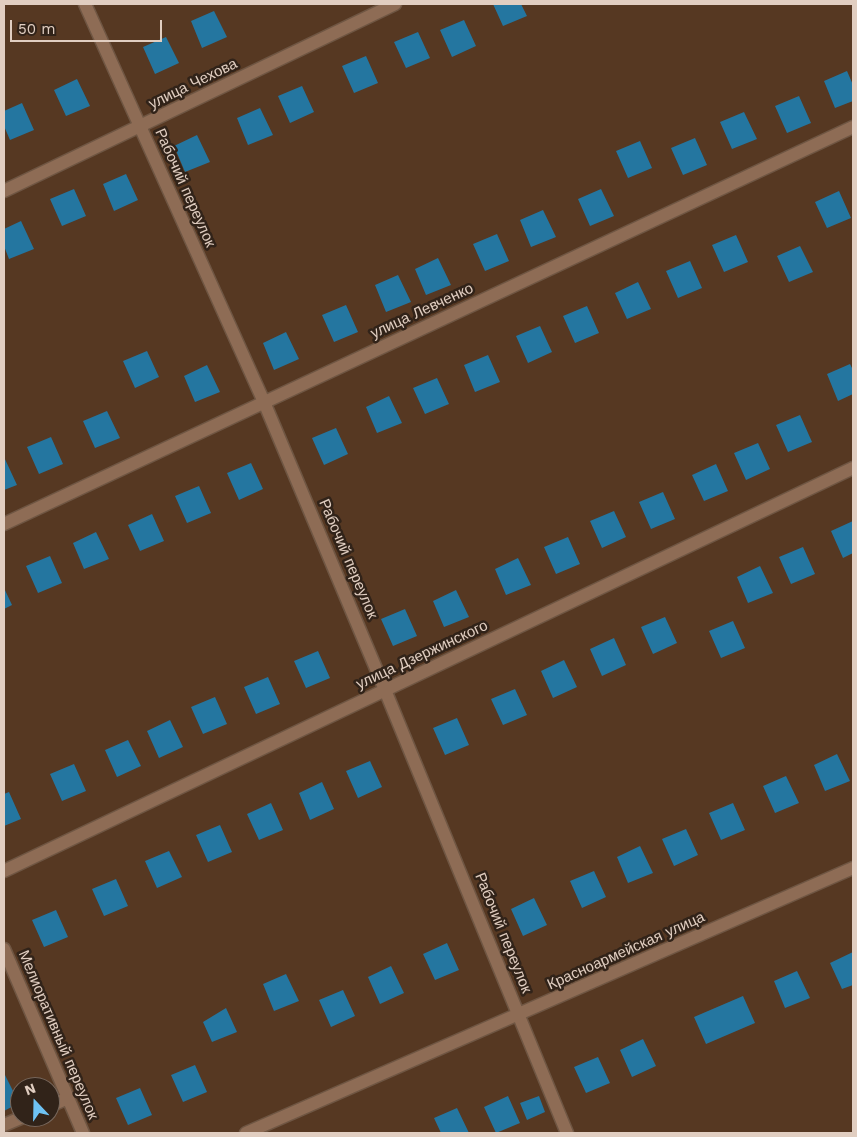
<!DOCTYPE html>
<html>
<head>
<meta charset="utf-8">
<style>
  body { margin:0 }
  #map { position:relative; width:857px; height:1137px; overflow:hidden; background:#563822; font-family:"Work Sans",sans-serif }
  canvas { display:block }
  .frame { position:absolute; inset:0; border:5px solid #e1cec1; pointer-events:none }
  .north { position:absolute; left:10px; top:1077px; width:50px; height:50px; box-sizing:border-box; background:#312319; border:1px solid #77675c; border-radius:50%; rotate:339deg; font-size:14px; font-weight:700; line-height:20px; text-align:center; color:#e1cec1 }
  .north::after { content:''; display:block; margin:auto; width:18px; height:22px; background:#6ec2f3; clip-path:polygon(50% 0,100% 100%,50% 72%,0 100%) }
  .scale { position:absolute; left:10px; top:20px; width:152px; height:22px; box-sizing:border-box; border:2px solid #e1cec1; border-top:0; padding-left:6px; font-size:15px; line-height:18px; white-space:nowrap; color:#e1cec1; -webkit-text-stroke:4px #312319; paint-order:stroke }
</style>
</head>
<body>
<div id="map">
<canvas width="857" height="1137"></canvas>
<div class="frame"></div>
<div class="north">N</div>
<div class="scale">50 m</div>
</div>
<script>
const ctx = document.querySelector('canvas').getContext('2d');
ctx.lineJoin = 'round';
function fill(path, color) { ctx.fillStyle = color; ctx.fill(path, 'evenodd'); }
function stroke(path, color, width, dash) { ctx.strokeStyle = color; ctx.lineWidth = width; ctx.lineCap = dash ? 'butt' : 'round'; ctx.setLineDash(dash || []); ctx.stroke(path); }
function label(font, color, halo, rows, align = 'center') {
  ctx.font = font + ' "Work Sans",sans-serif'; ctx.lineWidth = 5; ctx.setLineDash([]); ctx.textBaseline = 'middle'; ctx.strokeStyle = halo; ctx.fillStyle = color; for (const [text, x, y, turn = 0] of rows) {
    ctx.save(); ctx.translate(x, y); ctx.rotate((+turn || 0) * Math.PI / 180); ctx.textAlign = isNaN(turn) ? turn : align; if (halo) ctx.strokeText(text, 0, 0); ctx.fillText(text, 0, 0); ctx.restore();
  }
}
fill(new Path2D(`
  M493 4H521L527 16 503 26Z
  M214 11 227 37 202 48 191 21Z
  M464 20 476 46 452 57 440 30Z
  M418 32 430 58 406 68 394 42Z
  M166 37 179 63 155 74 143 47Z
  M366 56 378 83 354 93 342 66Z
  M847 71 853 85V101L835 108 824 81Z
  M77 79 90 106 66 116 54 90Z
  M302 86 314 112 290 123 278 96Z
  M799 96 811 123 787 133 775 106Z
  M22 103 34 130 10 140 4 126V111Z
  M260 108 273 135 248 145 237 118Z
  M744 112 757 139 732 149 720 122Z
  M197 135 210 162 185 172 174 146Z
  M695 138 707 165 683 175 671 148Z
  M640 141 652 168 628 178 616 151Z
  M126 174 138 200 114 211 103 184Z
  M74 189 86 216 62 226 50 199Z
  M601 189 614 216 590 226 578 199Z
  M839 191 851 218 827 228 815 202Z
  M543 210 556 237 531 247 520 220Z
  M21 221 34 249 9 259 4 246V229Z
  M497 234 509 261 485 271 473 244Z
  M736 235 748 262 724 272 712 245Z
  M800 246 813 272 789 282 777 256Z
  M438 258 451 285 426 295 415 269Z
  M690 261 702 288 678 298 666 271Z
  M398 275 411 302 386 312 375 285Z
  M638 282 651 309 627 319 615 293Z
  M346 305 358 332 334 342 322 315Z
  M587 306 599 333 575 343 563 316Z
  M540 326 552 352 528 363 516 336Z
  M286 332 299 359 274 370 263 343Z
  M147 351 159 377 135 388 123 361Z
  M488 355 500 382 475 392 464 365Z
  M850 364 853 370V394L838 401 827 374Z
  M207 365 220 392 195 402 184 376Z
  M437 378 449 404 425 414 413 388Z
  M389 396 402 423 377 433 366 407Z
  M107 411 120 438 95 448 83 421Z
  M800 415 812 442 788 452 776 425Z
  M336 428 348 454 324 465 312 438Z
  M51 437 63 464 39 474 27 447Z
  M758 443 770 469 746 480 734 453Z
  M4 457 17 485 4 490Z
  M251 463 263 489 239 500 227 473Z
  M716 464 728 491 704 501 692 475Z
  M199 486 211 513 187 523 175 496Z
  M663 492 675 519 651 529 639 502Z
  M614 511 626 537 602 548 590 521Z
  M152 514 164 541 140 551 128 525Z
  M853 521V553L843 558 831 531Z
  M96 532 109 559 84 569 73 543Z
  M568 537 580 564 556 574 544 547Z
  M803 547 815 574 791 584 779 557Z
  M50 556 62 583 38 593 26 566Z
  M518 558 531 585 506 595 495 569Z
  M760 566 773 593 748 603 737 577Z
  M4 588 12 605 4 609Z
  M456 590 469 617 444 627 433 601Z
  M405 609 417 636 393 646 381 619Z
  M665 617 677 643 653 654 641 627Z
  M733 621 745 648 721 658 709 631Z
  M614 638 626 665 602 676 590 649Z
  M318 651 330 678 306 688 294 661Z
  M564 660 577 687 553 698 541 671Z
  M268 677 280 704 256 714 244 687Z
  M515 689 527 715 503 725 491 699Z
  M215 697 227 724 203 734 191 707Z
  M457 718 469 745 445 755 433 728Z
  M170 720 183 747 159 758 147 731Z
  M128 740 141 766 117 777 105 750Z
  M837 754 850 781 825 791 814 765Z
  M370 761 382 787 358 798 346 771Z
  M74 764 86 791 62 801 50 774Z
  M786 776 799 803 775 813 763 786Z
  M322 782 334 809 310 820 299 793Z
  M9 792 21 819 4 826V794Z
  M271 803 283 830 259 840 247 814Z
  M733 803 745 830 721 840 709 813Z
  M220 825 232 852 208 862 196 835Z
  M686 829 698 855 674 866 662 839Z
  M640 846 653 873 628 883 617 857Z
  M169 851 182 877 157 888 145 861Z
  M594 871 606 897 582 908 570 881Z
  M116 879 128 906 104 916 92 889Z
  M534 898 547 925 523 936 511 909Z
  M56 910 68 937 44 947 32 920Z
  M447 943 459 970 435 980 423 954Z
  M853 952V985L842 989 830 963Z
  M391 966 404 993 380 1004 368 977Z
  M797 971 810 998 785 1008 774 981Z
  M286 974 299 1001 274 1011 263 984Z
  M343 990 355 1016 331 1027 319 1000Z
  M743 996 755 1023 706 1044 694 1017Z
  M226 1008 237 1032 212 1042 203 1022Z
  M643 1039 656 1066 632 1077 620 1050Z
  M598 1057 610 1083 586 1093 574 1067Z
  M195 1065 207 1092 183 1102 171 1075Z
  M4 1073 19 1103 4 1111Z
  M140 1088 152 1115 128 1125 116 1098Z
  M508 1096 520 1123 496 1133 484 1107Z
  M539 1096 545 1112 527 1120 520 1103Z
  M457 1108 469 1133H441L434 1118Z`), '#2476a0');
const minor = new Path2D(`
  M85 4 264 402 385 690 567 1133
  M4 191 395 4
  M4 524 853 127
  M4 871 853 468
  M4 949 83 1133
  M50 1106 68 1098
  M4 1125 23 1117
  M246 1133 853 868`);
stroke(minor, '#6f5643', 15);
stroke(minor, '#8e6c55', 12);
label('15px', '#e1cec1', '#312319', [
  ["улица Чехова",193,84,-26],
  ["Рабочий переулок",185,188,66],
  ["улица Левченко",422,311,-25],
  ["Рабочий переулок",348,559,67],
  ["улица Дзержинского",422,655,-25],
  ["Рабочий переулок",503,933,68],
  ["Красноармейская улица",626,951,-24],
  ["Мелиоративный переулок",58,1035,67]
]);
</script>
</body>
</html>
